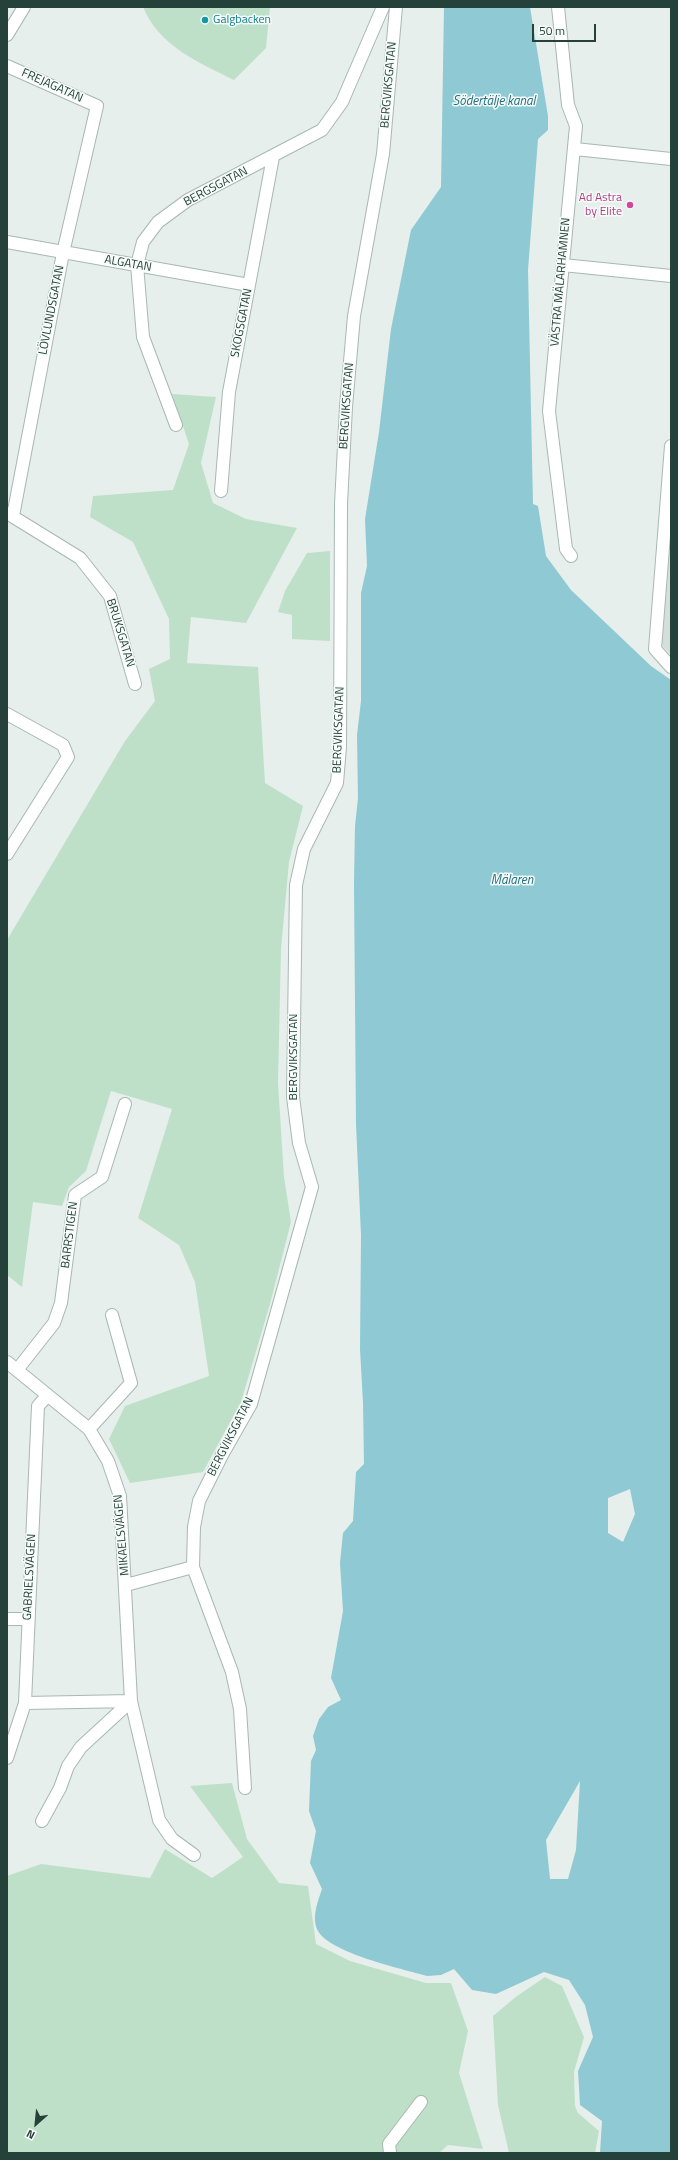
<!DOCTYPE html>
<html>
<head>
<meta charset="utf-8">
<style>
  body { margin:0 }
  #map { position:relative; width:678px; height:2160px; overflow:hidden; background:#e6efeb; font-family:"Titillium Web",sans-serif }
  canvas { display:block }
  .frame { position:absolute; inset:0; border:8px solid #24423a; pointer-events:none }
  .north { position:absolute; left:16px; top:2104px; width:40px; height:40px; -webkit-text-stroke:3px #f7fbf9; paint-order:stroke; rotate:207deg; font-size:11px; font-weight:700; line-height:16px; text-align:center; color:#24423a }
  .north::after { content:''; display:block; margin:auto; width:14px; height:18px; background:#24423a; clip-path:polygon(50% 0,100% 100%,50% 72%,0 100%) }
  .scale { position:absolute; left:532px; top:24px; width:64px; height:18px; box-sizing:border-box; border:2px solid #24423a; border-top:0; padding-left:5px; font-size:12px; line-height:14px; white-space:nowrap; color:#24423a; -webkit-text-stroke:3px #f7fbf9; paint-order:stroke }
</style>
</head>
<body>
<div id="map">
<canvas width="678" height="2160"></canvas>
<div class="frame"></div>
<div class="north">N</div>
<div class="scale">50 m</div>
</div>
<script>
const ctx = document.querySelector('canvas').getContext('2d');
ctx.lineJoin = 'round';
function fill(path, color) { ctx.fillStyle = color; ctx.fill(path, 'evenodd'); }
function stroke(path, color, width, dash) { ctx.strokeStyle = color; ctx.lineWidth = width; ctx.lineCap = dash ? 'butt' : 'round'; ctx.setLineDash(dash || []); ctx.stroke(path); }
function label(font, color, halo, rows, align = 'center') {
  ctx.font = font + ' "Titillium Web",sans-serif'; ctx.lineWidth = 3; ctx.setLineDash([]); ctx.textBaseline = 'middle'; ctx.strokeStyle = halo; ctx.fillStyle = color; for (const [text, x, y, turn = 0] of rows) {
    ctx.save(); ctx.translate(x, y); ctx.rotate((+turn || 0) * Math.PI / 180); ctx.textAlign = isNaN(turn) ? turn : align; if (halo) ctx.strokeText(text, 0, 0); ctx.fillText(text, 0, 0); ctx.restore();
  }
}
fill(new Path2D(`
  M671 531V655L661 644Z`), '#d4dfda');
fill(new Path2D(`
  M143 7H270L266 48 234 80C198 62 159 46 143 7Z
  M172 394 216 397 201 463 213 503 246 519 297 528 246 623 191 617 187 663 258 667 265 783 303 806 289 862 281 949 278 1083 284 1177 291 1222 270 1304 241 1402 203 1472 130 1483 109 1439 125 1406 209 1376 195 1282 179 1245 138 1218 172 1109 111 1091 86 1171 69 1187 62 1206 33 1202 22 1287 7 1275V940L125 741 155 701 149 669 170 659 169 619 133 542 90 517 93 496 173 490 189 444Z
  M330 551V641L292 639V615L278 612 285 591 307 553Z
  M232 1783 247 1839 279 1883 308 1886 316 1944 350 1961 426 1983H451L468 2031 459 2073 483 2149 448 2145 439 2153H7V1876L41 1864 150 1878 165 1849 212 1878 243 1857 190 1786Z
  M545 1977 562 1986 584 2037 574 2072 575 2106 578 2113 599 2131 595 2153H509L498 2105 493 2016 517 1996Z`), '#bfe0c8');
fill(new Path2D(`
  M444 7H530L548 116V130L538 139 528 270 533 504 538 506 546 556 571 590 651 666 671 680V2153H600L602 2121 580 2105 578 2071 593 2037 585 2005 569 1980 544 1972 496 1994 472 1990 454 1969 441 1975 427 1976C403 1969 330 1953 318 1931 311 1918 318 1901 322 1889L310 1863 316 1831 309 1811 311 1761 316 1750 313 1736 319 1719 328 1707 341 1700 331 1678 343 1611 340 1563 343 1533 353 1521 356 1472 364 1464 363 1403 360 1349 361 1235 356 1124 354 883 355 826 358 798 357 735 361 701V593L367 566 365 519 379 432 391 329 411 230 441 187ZM630 1489 635 1514 623 1542 608 1533V1498ZM580 1781 576 1850 568 1879H550L546 1840Z`), '#8ec9d4');
const minor = new Path2D(`
  M558 7 568 105 576 126 549 411 566 549 571 556
  M7 35 24 7
  M7 66 97 106 63 253 13 516
  M575 149 671 159
  M7 242 249 285
  M563 265 671 276
  M176 425 143 337 137 265 143 242 158 222 188 200 322 130 342 102 383 7
  M671 446 655 649 671 667
  M221 491 229 392 273 157
  M7 513 80 558 110 596 135 684
  M7 714 63 745 68 757 7 854
  M7 1362 89 1429 108 1461 120 1496 131 1701 159 1820 172 1839 194 1855
  M17 1370 54 1323 61 1303 75 1195 102 1177 125 1104
  M89 1429 131 1383 112 1315
  M126 1585 193 1567
  M7 1619H28
  M25 1703 131 1701
  M7 1758 25 1703 38 1406 47 1396
  M245 1788 240 1709 232 1672 193 1567 194 1527 199 1501 222 1455 251 1404 312 1187 299 1143 293 1097 296 885 304 849 337 783 340 747 341 504 346 407 354 316 383 154 396 7
  M42 1821 60 1788 68 1766 81 1747 131 1701
  M390 2153 389 2144 421 2102`);
stroke(minor, '#a8b8b2', 14);
stroke(minor, '#fff', 12);
for (const [x, y, r, color] of [
  [205,20,4,"#0f9aa8"],
  [630,205,4,"#d1479c"]
]) { const dot = new Path2D(); dot.arc(x, y, r, 0, 2 * Math.PI); ctx.fillStyle = color; ctx.fill(dot); stroke(dot, '#f7fbf9', 1.5); }
label('12px', '#0d838f', '#f7fbf9', [
  ["Galgbacken",213,20]
], 'left');
label('12px', '#24423a', '#f7fbf9', [
  ["BERGVIKSGATAN",389,85,-85],
  ["FREJAGATAN",52,86,24],
  ["BERGSGATAN",216,187,-28],
  ["ALGATAN",128,264,10],
  ["VÄSTRA MÄLARHAMNEN",561,282,-85],
  ["LÖVLUNDSGATAN",52,310,-79],
  ["SKOGSGATAN",242,323,-79],
  ["BERGVIKSGATAN",347,406,-86],
  ["BRUKSGATAN",120,633,73],
  ["BERGVIKSGATAN",339,730,-88],
  ["BERGVIKSGATAN",294,1057,-90],
  ["BARRSTIGEN",70,1235,-83],
  ["BERGVIKSGATAN",231,1437,-63],
  ["MIKAELSVÄGEN",122,1535,-95],
  ["GABRIELSVÄGEN",30,1577,-87]
]);
label('12px', '#b23c85', '#f7fbf9', [
  ["Ad Astra",622,198],
  ["by Elite",622,212]
], 'right');
label('italic 13px', '#1c6f80', '#f7fbf9', [
  ["Södertälje kanal",494,102],
  ["Mälaren",512,881]
]);
</script>
</body>
</html>
